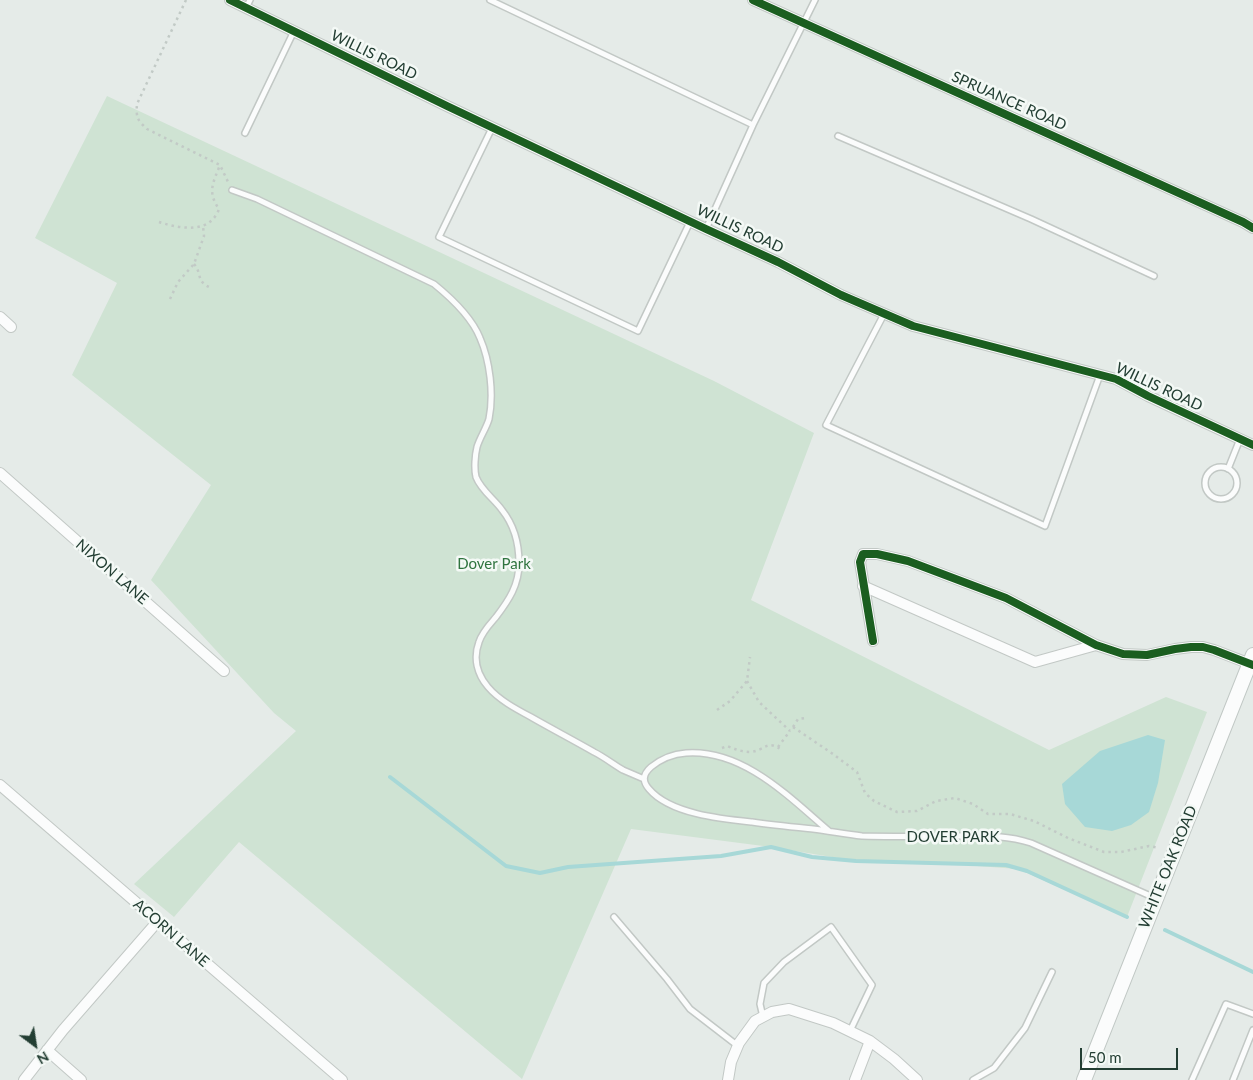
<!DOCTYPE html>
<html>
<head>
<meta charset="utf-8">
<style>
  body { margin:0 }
  #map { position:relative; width:1253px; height:1080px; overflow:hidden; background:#e5ebe8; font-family:Lato,sans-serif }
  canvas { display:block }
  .north { position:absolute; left:10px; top:1020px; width:50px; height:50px; -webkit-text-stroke:4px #f4f9f6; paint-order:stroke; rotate:149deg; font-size:14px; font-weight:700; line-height:20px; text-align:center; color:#233e33 }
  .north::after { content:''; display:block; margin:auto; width:18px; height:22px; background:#233e33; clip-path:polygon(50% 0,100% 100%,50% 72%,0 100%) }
  .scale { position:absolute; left:1080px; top:1048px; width:98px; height:22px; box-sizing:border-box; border:2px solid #233e33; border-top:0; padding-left:6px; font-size:15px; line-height:18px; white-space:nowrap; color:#233e33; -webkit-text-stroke:4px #f4f9f6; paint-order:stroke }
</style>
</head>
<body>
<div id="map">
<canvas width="1253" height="1080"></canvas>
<div class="north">N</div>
<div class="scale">50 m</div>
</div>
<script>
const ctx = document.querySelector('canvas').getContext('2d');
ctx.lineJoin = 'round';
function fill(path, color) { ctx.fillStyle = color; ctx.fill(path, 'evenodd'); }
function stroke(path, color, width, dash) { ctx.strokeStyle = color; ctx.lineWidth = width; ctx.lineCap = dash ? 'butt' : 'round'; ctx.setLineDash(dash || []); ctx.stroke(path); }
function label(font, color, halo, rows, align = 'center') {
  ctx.font = font + ' Lato,sans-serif'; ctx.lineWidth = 5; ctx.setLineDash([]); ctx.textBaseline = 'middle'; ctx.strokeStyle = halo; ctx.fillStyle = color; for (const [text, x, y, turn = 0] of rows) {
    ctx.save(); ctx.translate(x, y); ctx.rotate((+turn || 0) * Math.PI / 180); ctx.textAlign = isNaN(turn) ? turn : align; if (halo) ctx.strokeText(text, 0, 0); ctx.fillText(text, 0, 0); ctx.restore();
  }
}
fill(new Path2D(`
  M107 96 714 381 814 433 751 600 1049 750 1166 697 1207 712 1127 917 1018 869 937 863 856 861 771 847 631 829 522 1079 239 842 174 917 134 884 296 731 274 713 151 580 211 485 72 375 117 283 35 238Z`), '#cfe3d3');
fill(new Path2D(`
  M1148 735 1165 740 1158 783 1149 812 1131 825 1112 831 1085 827 1065 804 1062 784 1100 751Z`), '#a7d8d7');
stroke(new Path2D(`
  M390 777 506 866 540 873 568 867 721 856 771 847 812 857 856 861 1006 865 1027 871 1127 917
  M1165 930 1253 972`), '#a7d8d7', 4);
const lane = new Path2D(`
  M490 0 753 125
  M246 8 250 0
  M492 128 439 237 638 331 690 222
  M245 133 294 31
  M838 136 1031 219 1154 276
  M232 190 257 199 434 284C450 297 472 318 480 338 490 361 494 394 489 419 486 429 480 437 477 447 475 455 474 469 476 477 481 490 494 499 502 510 514 525 519 543 519 563 519 585 509 600 496 617 490 624 482 632 479 642 473 658 477 674 488 687 499 700 516 709 531 717 552 729 573 740 594 752 604 757 613 764 623 770 630 773 637 776 644 779
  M706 229 753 125 815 0
  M884 314 826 425 1045 526 1100 375
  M1205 483a16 16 0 1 1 32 0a16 16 0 1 1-32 0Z
  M1228 469 1240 439
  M829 831C789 797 743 749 686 753 672 754 662 758 651 767 643 774 642 781 649 789 670 814 722 819 752 822 772 825 793 827 813 829 829 831 845 834 862 836 894 837 926 836 958 836 983 836 1007 835 1031 843L1155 898
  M614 917 667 979 690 1009 738 1046
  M763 1017 760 1004 764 983 784 962 831 927 872 985 850 1031
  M973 1080 994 1068 1025 1028 1052 972
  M1192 1080 1226 1004 1253 1014
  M1233 1080 1253 1030`);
const street = new Path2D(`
  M230 0 447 106 706 229 778 262 841 295 913 326 1116 379 1148 396 1253 445
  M753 0 1243 222 1253 228
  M0 317 11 327
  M0 473 224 671
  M863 586 1035 662 1096 645
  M873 641 860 562 863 554H877L908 561 1006 598 1096 645 1123 654 1147 655 1175 649 1191 647H1203L1214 650 1253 665
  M0 785 342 1080
  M47 1050 81 1080
  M24 1080 63 1030 158 921
  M728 1080 731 1062 739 1043 755 1021 772 1012 789 1009 833 1023 870 1041 894 1059 917 1080
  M855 1080 870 1041`);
const secondary = new Path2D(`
  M1084 1080 1253 655`);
stroke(lane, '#c2c8c5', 8);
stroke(street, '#c2c8c5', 12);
stroke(secondary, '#c1c8c5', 16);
stroke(new Path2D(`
  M186 0 137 104C136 117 137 120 147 129L220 165 229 184
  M159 222C174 227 201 233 213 219 216 216 218 212 219 209 207 192 213 183 220 165
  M194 264C203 275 195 281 211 288
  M170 299 178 282 194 264 204 236 203 226
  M747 681 759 702 790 731
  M717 710 730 701 747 681 750 657
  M793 727 833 754 857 772 865 793 874 801 897 812 917 811 936 801 955 798 973 804 988 814H1010L1034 821 1068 838 1104 852H1121L1149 846 1159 848
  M793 727 798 719 805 718
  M778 747 790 731
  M722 748 727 746C735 749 742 752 750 752 765 751 767 738 783 751`), '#c2cac6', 2.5, [2.5, 4]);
stroke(lane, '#fbfcfc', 5);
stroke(street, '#fbfcfc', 10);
stroke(secondary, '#fbfcfc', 14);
stroke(new Path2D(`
  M230 0 447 106 706 229 778 262 841 295 913 326 1116 379 1148 396 1253 445
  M753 0 1243 222 1253 228
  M873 641 860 562 863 554H877L908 561 1006 598 1096 645 1123 654 1147 655 1175 649 1191 647H1203L1214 650 1253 665`), '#1b5e20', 8);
label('15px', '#233e33', '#f4f9f6', [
  ["WILLIS ROAD",374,55,26],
  ["SPRUANCE ROAD",1009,101,24],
  ["WILLIS ROAD",740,229,25],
  ["WILLIS ROAD",1159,387,25],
  ["NIXON LANE",112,572,41],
  ["DOVER PARK",953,837],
  ["WHITE OAK ROAD",1168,867,-68],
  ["ACORN LANE",171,933,41]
]);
label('15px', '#2f743f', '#f4f9f6', [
  ["Dover Park",494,564]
]);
</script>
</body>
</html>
